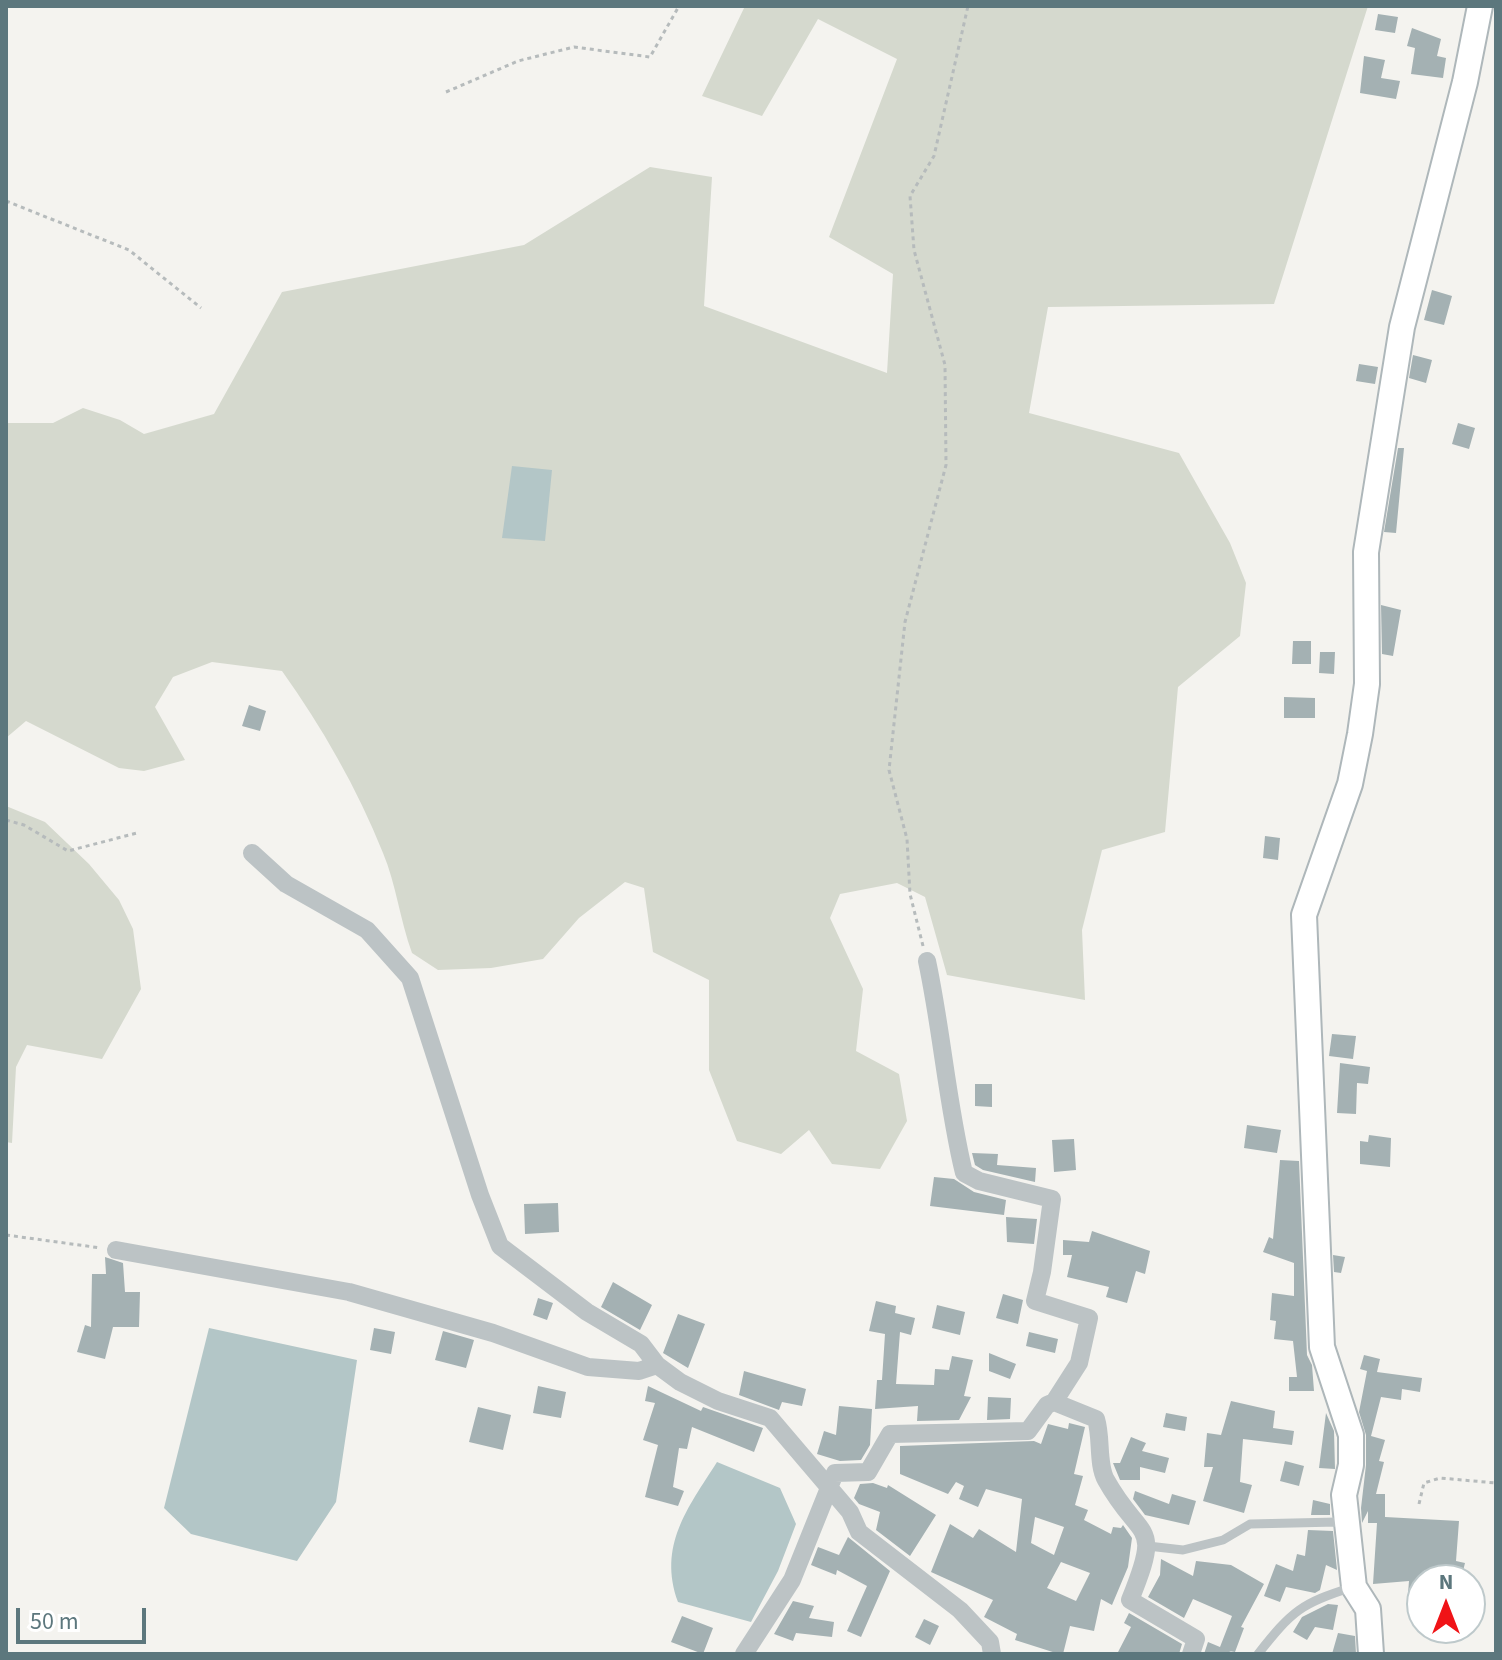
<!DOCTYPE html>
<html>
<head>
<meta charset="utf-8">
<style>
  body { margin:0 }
  #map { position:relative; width:1502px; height:1660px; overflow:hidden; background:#f4f3ef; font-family:"Source Sans 3",sans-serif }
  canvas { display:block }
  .frame { position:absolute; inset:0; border:8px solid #5c777d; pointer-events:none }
  .north { position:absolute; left:1406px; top:1564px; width:80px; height:80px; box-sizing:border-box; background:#fff; border:2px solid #bec9cb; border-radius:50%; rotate:0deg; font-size:22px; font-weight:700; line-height:32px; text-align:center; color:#5c777d }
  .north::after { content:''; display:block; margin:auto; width:28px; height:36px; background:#f01317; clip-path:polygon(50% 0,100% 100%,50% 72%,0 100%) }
  .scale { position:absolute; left:16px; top:1608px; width:130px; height:36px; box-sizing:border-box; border:4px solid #5c777d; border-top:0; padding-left:10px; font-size:24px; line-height:28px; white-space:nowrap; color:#5c777d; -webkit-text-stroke:6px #fff; paint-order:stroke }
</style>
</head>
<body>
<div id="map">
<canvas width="1502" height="1660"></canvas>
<div class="frame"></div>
<div class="north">N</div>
<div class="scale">50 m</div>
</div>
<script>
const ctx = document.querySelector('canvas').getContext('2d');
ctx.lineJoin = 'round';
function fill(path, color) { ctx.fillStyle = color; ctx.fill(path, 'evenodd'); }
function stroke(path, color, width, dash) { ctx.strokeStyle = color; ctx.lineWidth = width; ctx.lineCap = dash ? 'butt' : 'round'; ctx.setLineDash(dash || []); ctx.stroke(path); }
fill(new Path2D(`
  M745 6H1368L1274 304 1048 307 1029 413 1179 453 1230 543 1246 583 1240 636 1178 687 1165 832 1102 850 1082 930 1085 1000 947 975 925 897 897 883 840 894 830 918 863 989 856 1051 899 1074 907 1121 880 1169 832 1164 809 1130 781 1154 737 1141 709 1070V980L653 952 644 888 625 882 579 918 543 959 491 968 438 970 412 953C400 920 396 884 383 853 357 788 322 727 282 671L212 662 173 677 155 707 185 760 144 771 119 768 26 721 6 738V423H53L83 408 120 420 144 434 214 414 282 292 524 245 650 167 712 177 704 306 887 373 893 274 829 237 897 59 818 19 762 116 702 96Z
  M6 806 45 822 89 864 119 900 133 929 141 989 102 1059 27 1045 16 1067 12 1143 6 1142Z`), '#d5d9ce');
fill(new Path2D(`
  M512 466 552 470 545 541 502 538Z
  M209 1328 357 1360 336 1502 297 1561 191 1534 164 1508Z
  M717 1462 780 1488 796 1524 778 1571 751 1622 678 1602C658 1546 687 1509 717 1462Z`), '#b3c6c7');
fill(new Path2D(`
  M1378 14 1398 17 1395 33 1375 30Z
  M1412 28 1441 39 1437 56 1446 58 1443 78 1411 74 1415 48 1407 46Z
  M1364 56 1385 60 1381 78 1400 81 1396 99 1360 93Z
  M1432 290 1452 296 1444 325 1424 320Z
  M1413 355 1432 360 1426 383 1409 378Z
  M1359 364 1378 367 1375 384 1356 381Z
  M1458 423 1475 428 1469 449 1452 444Z
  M1398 448H1404L1396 533 1384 532Z
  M1381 605 1401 610 1393 656 1382 654Z
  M1293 641H1311V664H1292Z
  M1320 652H1335L1334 674 1319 673Z
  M1284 697 1315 698V718H1284Z
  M249 705 266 711 260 731 242 726Z
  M1265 836 1280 838 1278 860 1263 858Z
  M1332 1034 1356 1036 1353 1059 1329 1056Z
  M1340 1063 1370 1067 1368 1084 1357 1083 1356 1114 1337 1113Z
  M975 1084H992V1107L975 1106Z
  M1247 1125 1281 1130 1277 1153 1244 1148Z
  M1369 1135 1391 1138 1390 1167 1360 1164V1141L1368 1142Z
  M1074 1139 1076 1170 1054 1172 1052 1140Z
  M972 1153 998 1154 997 1165 1036 1168 1035 1182 983 1170 975 1165Z
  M1280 1160 1299 1161 1307 1355 1312 1365 1314 1391H1289V1377H1297L1293 1341 1274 1339 1276 1321 1270 1320 1272 1293 1294 1296V1263L1263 1252 1269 1237 1273 1239Z
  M934 1177 954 1179 974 1192 1006 1200 1004 1215 930 1206Z
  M558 1203 559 1232 525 1234 524 1204Z
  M1006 1217 1037 1219 1034 1244 1007 1242Z
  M1092 1231 1150 1251 1145 1274 1136 1271 1127 1303 1106 1297 1109 1287 1067 1277 1072 1255H1063V1240L1089 1242Z
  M1333 1255 1345 1257 1341 1273 1334 1272Z
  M105 1257 123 1263 125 1292H140L139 1327H113L105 1359 77 1352 85 1325 91 1327 92 1274H106Z
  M613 1282 652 1305 640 1330 601 1307Z
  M1003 1294 1023 1300 1018 1324 996 1318Z
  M538 1298 553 1303 547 1320 533 1315Z
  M876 1301 896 1306 895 1313 915 1318 911 1335 900 1332 896 1384 934 1385 935 1369 949 1370 952 1356 973 1360 964 1396 971 1397 959 1420 917 1421 918 1406 875 1409 877 1380H882L885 1334 869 1331Z
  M937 1305 965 1312 960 1335 932 1328Z
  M678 1314 705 1324 688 1368 663 1353Z
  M374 1328 395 1332 391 1354 370 1350Z
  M443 1331 474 1340 466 1368 435 1360Z
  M1029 1332 1058 1339 1055 1353 1026 1346Z
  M989 1353 1016 1364 1010 1379 989 1371Z
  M1364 1355 1380 1359 1377 1372 1422 1378 1420 1392 1402 1389 1401 1400 1381 1397 1371 1436 1385 1440 1379 1461 1384 1462 1376 1494H1385V1517L1459 1521 1456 1561 1465 1563 1461 1579 1425 1570 1422 1575V1607L1407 1606 1409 1581 1373 1584 1377 1523H1368V1511L1362 1523 1361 1508 1366 1465V1435L1359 1412 1367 1371 1360 1369Z
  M744 1371 806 1389 802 1406 782 1402 779 1410 739 1395Z
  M538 1386 566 1392 561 1418 533 1413Z
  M648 1386 701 1411 703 1407 763 1428 754 1452 692 1427 687 1449 679 1448 673 1487 684 1491 678 1506 645 1497 658 1445 643 1440 655 1403 645 1401Z
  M988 1397 1011 1398 1010 1419 987 1420Z
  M1231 1401 1275 1411 1273 1428 1294 1431 1292 1445 1243 1439 1240 1482 1252 1485 1244 1513 1203 1501 1213 1467H1204L1207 1433 1221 1435Z
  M839 1406 872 1409 870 1445 861 1460 840 1461 817 1454 824 1431 836 1435Z
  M478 1407 511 1415 503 1450 469 1442Z
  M1166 1413 1187 1417 1185 1431 1163 1427Z
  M1326 1413 1334 1431 1335 1469 1319 1468Z
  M1069 1423 1085 1427 1074 1474 1083 1476 1075 1505 1088 1510 1084 1520 1111 1534 1113 1527 1121 1528 1123 1525 1132 1538 1128 1567 1112 1605 1101 1599 1094 1631 1070 1626 1063 1654H1059L1015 1640 1017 1634 984 1617 993 1600 931 1572 950 1524 973 1538 979 1529 1016 1552 1022 1499 986 1489 978 1507 959 1499 964 1486 956 1482 948 1494 900 1474V1446L1034 1441 1041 1444 1048 1424 1068 1429ZM1035 1517 1064 1527 1054 1555 1031 1543ZM1061 1562 1090 1573 1076 1601 1047 1588Z
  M1131 1437 1146 1443 1142 1451 1169 1458 1165 1473 1140 1467V1480H1120L1113 1463H1120Z
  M1285 1461 1304 1466 1299 1486 1280 1481Z
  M873 1483 887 1488 888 1485 936 1515 910 1556 876 1530 880 1512 859 1504 854 1498 860 1484Z
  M1135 1491 1169 1504 1172 1494 1196 1501 1189 1525 1145 1515 1133 1499Z
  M1313 1500 1330 1504V1515H1311Z
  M1308 1530 1333 1531 1337 1570 1326 1565 1320 1590 1315 1593 1286 1587 1280 1602 1264 1596 1276 1564 1293 1571 1297 1554 1305 1556Z
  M848 1537 890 1571 861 1637 847 1631 867 1586 837 1570 836 1575 811 1565 818 1547 839 1555Z
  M1161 1559 1193 1576 1196 1561 1231 1565 1264 1584 1241 1627 1244 1628 1235 1652 1229 1651 1235 1654H1204L1208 1642 1220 1647 1232 1616 1193 1599 1184 1618 1148 1597 1160 1575Z
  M793 1601 814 1606 809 1618 834 1622 832 1637 796 1633 793 1641 774 1634Z
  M1328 1604 1338 1605 1333 1630 1315 1627 1307 1640 1293 1632 1302 1617Z
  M1129 1613 1182 1644 1179 1654H1117L1131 1627 1124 1623Z
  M682 1616 713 1628 703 1654 671 1642Z
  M924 1619 939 1626 930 1645 915 1637Z
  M1338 1633 1355 1636 1356 1654H1332Z`), '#a4b1b3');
const secondary = new Path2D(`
  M1371 1654 1368 1609 1354 1587 1344 1495 1351 1465V1435L1322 1347 1304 915 1350 784 1360 734 1367 684 1366 552 1402 327 1465 82 1480 6`);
stroke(secondary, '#aeb7ba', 28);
stroke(new Path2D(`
  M446 92 518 61 574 47 650 57 679 6
  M6 201 129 250 201 308
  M6 820 24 825 68 851 137 833
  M923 946 910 894 907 839 889 770 905 622 946 465 945 365 914 250 910 196 934 156 968 6
  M6 1235 101 1248
  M1419 1504 1424 1483 1440 1478 1496 1483`), '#b6bbbc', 3, [4, 4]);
stroke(new Path2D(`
  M1148 1546 1183 1550 1223 1540 1250 1524 1337 1522 1345 1528
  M1258 1654C1292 1611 1301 1603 1353 1587`), '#bcc3c5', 9);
stroke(new Path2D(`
  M252 853 286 884 367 930 410 978 480 1195 500 1246 587 1312 641 1344 657 1365 680 1382 718 1401 770 1418 850 1512 859 1532 960 1610 990 1642 992 1654
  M927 961C942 1031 947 1103 964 1173L979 1181 1052 1199 1042 1272 1035 1301 1089 1318 1079 1363 1054 1402 1096 1419C1102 1438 1097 1464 1106 1480 1141 1543 1163 1519 1130 1600L1196 1639 1191 1654
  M116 1250 349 1292 493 1333 588 1367 639 1371 657 1365
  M744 1654 792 1580 835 1473 868 1472 890 1434 1028 1431 1047 1405 1054 1402`), '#bcc3c5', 18);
stroke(secondary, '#fff', 24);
</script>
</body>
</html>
